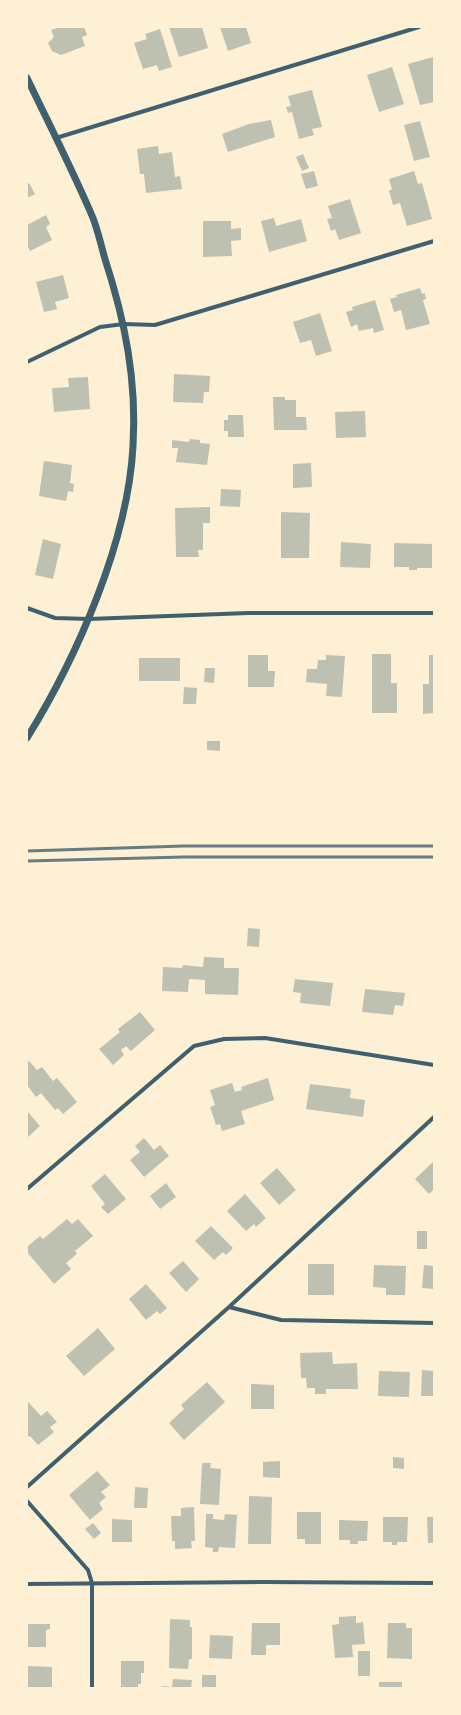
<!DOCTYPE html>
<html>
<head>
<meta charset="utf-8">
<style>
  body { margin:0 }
  #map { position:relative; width:461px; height:1715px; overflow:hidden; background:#fdf0d5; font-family:Montserrat,sans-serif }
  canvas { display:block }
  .frame { position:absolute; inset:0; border:28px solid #fdf0d5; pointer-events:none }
</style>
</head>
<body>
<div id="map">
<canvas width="461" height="1715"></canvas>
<div class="frame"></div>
</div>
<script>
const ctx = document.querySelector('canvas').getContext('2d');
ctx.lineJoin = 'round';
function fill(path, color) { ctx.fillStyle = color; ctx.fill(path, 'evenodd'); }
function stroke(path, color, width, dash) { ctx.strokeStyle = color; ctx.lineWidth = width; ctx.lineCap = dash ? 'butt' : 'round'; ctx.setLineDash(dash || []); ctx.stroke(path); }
fill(new Path2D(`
  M60 27H84L87 35 82 37 85 46 61 55 52 51 48 43 54 37 51 30Z
  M169 27H202L208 48 179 57Z
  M220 27H246L251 43 228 51Z
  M160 29 172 67 159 71 157 65 143 69 134 43 147 39 145 34Z
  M433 57 434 102 420 105 408 64Z
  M392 67 404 104 379 112 367 75Z
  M312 90 322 127 312 129 314 135 299 139 292 112 288 113 286 107 291 106 288 96Z
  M271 120 275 137 228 152 222 134 249 124Z
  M420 121 430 157 414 161 404 125Z
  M158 146 159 154 172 152 175 177 180 176 182 189 146 193 144 174H140L137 149Z
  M303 154 309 168 302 171 296 157Z
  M314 171 318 186 306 189 301 174Z
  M414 171 418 184 422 183 432 219 407 226 400 203 393 205 389 191 392 189 389 179Z
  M29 183 35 194 27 198V184Z
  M350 199 361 233 339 240 335 229 331 231 327 219 332 218 328 206Z
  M46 215 50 224 46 227 52 240 30 251 27 245V225Z
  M274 218 276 226 301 219 307 241 269 252 261 221Z
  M203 221H231V229L241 228V240L231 241 232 256 203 257Z
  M63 275 69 298 55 302 57 309 44 312 36 282Z
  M420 288 422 294 425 293 426 299 423 300 430 324 406 330 401 310 394 312 390 299 397 297 396 295Z
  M375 300 384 330 374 333 373 328 359 331 357 324 351 327 346 312 353 310 352 307Z
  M320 313 332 351 316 356 311 340 300 343 293 322Z
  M174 374 210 376 209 392H204L203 403 173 402Z
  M88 377 90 409 54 412 52 388 69 387 68 378Z
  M273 397H285V400H296V417H306L307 430H274Z
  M365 411 366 437 336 438 335 412Z
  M228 415H243L244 437H228V431H224V420H228Z
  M190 439 200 440V443L210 444 207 465 176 462 178 448H172V440L189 442Z
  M44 461 72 465 70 483 74 484 73 492 68 491 66 501 39 496Z
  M311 463 312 487 293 488V464Z
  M221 489 241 490 240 507 220 506Z
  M210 507V523H203V550H198L199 557H176L175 508Z
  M281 512 310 513 309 558H281Z
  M43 539 61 544 53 579 35 575Z
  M341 542 371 544 370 568 340 567Z
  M394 543 432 544V568H417V570H409V567H394Z
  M372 654H391V683H397V713H372Z
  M248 655H268V671H275L274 687H248Z
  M326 655 345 656 342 697 326 696 327 684 306 682 307 669H317L318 660H326Z
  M429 655H434V713L423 714V684H429Z
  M139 658H180V681H139Z
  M205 668H215L214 683 204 682Z
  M184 687 197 688 196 704H183Z
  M207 741H220V751L207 750Z
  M248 928 260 929 259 947 247 946Z
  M204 957 224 958V968H239L238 995 205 994V980L189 979 188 992 162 991 163 967 182 968 183 965 203 967Z
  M295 979 333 983 330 1006 300 1003 301 993 293 992Z
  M365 989 405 993 403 1006 395 1005 393 1015 362 1012Z
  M140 1012 155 1030 131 1051 126 1046 121 1050 124 1055 113 1065 99 1049 120 1032 118 1029Z
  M29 1061 37 1070 42 1067 53 1081 57 1078 77 1102 63 1114 58 1108 55 1110 41 1093 36 1097 27 1085V1063Z
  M268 1078 274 1100 241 1111 245 1124 222 1131 220 1124 216 1125 210 1107 215 1105 210 1090 232 1083 235 1092 242 1090 241 1087Z
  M310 1084 351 1089 350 1098 365 1100 363 1117 306 1109Z
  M27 1111 40 1126 27 1138Z
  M144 1138 154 1150 160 1145 169 1156 144 1177 130 1160 140 1152 135 1146Z
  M434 1161V1189L429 1194 415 1179Z
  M277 1168 296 1190 279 1205 260 1183Z
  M105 1174 126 1199 108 1214 101 1207 105 1204 91 1186Z
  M166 1183 176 1197 160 1209 150 1196Z
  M245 1194 266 1218 256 1227 254 1224 246 1231 227 1211Z
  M67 1219 72 1224 78 1219 93 1236 75 1251 77 1254 66 1263 71 1269 54 1284 27 1252V1247L40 1236 43 1239Z
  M211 1226 233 1248 226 1255 223 1252 214 1260 195 1241Z
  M417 1231H427V1249H417Z
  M183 1261 199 1279 186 1292 169 1273Z
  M308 1264H334V1295H308Z
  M374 1265 406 1266 405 1295H386V1288L373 1287Z
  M424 1265 434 1266V1289L422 1288Z
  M146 1284 167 1308 160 1314 157 1311 146 1320 129 1299Z
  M98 1328 115 1349 84 1376 66 1356Z
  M332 1352 333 1364 357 1363 358 1389H326V1394H315V1388H307L306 1378H301L300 1353Z
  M422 1370 434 1371V1396H421Z
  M379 1371 410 1372 409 1397 378 1396Z
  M207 1382 225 1402 184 1440 169 1423 184 1409 181 1405Z
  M251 1384 274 1385V1409H251Z
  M28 1402 41 1416 47 1411 57 1422 50 1427 54 1432 38 1445 30 1436 27 1437Z
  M393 1457 404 1458V1469L393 1468Z
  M280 1461V1478L263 1477V1462Z
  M202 1463H211L210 1468 221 1469 219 1505 200 1504Z
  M97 1471 110 1485 101 1492 106 1497 99 1503 103 1509 90 1520 69 1495Z
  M135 1487 148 1488 147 1508H134Z
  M249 1496 272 1497 271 1544H248Z
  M194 1507 195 1541H191L192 1548 175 1549V1541H172L171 1516H181V1508Z
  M297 1512H321V1544H305V1539H297Z
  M206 1514H213V1519L224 1520 225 1514 237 1515 235 1548 219 1547 218 1552H213V1548L205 1547Z
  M383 1517H408L407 1542H397V1545H392V1542H383Z
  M427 1517H434V1543H428Z
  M112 1519 132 1520V1542H112Z
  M339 1520 368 1521 367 1541H358V1544H350V1540H339Z
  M93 1523 101 1533 94 1539 85 1529Z
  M356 1616V1623L363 1622 365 1644 352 1645 353 1657 335 1658 332 1625 339 1624V1617Z
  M170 1619 190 1620V1627H192V1659H189L188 1669 169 1668Z
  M252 1623H280V1645H266V1655H251Z
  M388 1623H406V1628H412V1659L387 1658Z
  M27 1624H50V1629L46 1630V1647H27Z
  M210 1635 233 1636 232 1659 209 1658Z
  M358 1651H370V1676H358Z
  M121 1661H144V1673H141V1684H138V1688H121Z
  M28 1666 52 1667V1688H27Z
  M202 1675H216V1688H202Z
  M173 1679 192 1680 191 1688H162V1686L172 1687Z
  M379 1682H402V1688H379Z`), '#bec0b2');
stroke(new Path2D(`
  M56 138 419 27
  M27 362 100 327 124 324 155 325 434 241
  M27 608 55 618 89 619 248 613H434
  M27 1189 194 1046 224 1039 265 1038 434 1065
  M229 1307 281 1320 434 1323
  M27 1487 229 1307 434 1117
  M27 1501 88 1570 92 1583V1688
  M27 1584 263 1582 434 1583`), '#3f606c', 4);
stroke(new Path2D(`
  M27 78C49 124 73 171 93 218 98 231 101 245 105 259 125 321 137 380 133 446 128 542 77 657 27 738`), '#3f606c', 7);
stroke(new Path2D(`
  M27 851 184 846H434
  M27 861 184 857H434`), '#657d81', 3);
</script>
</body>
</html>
